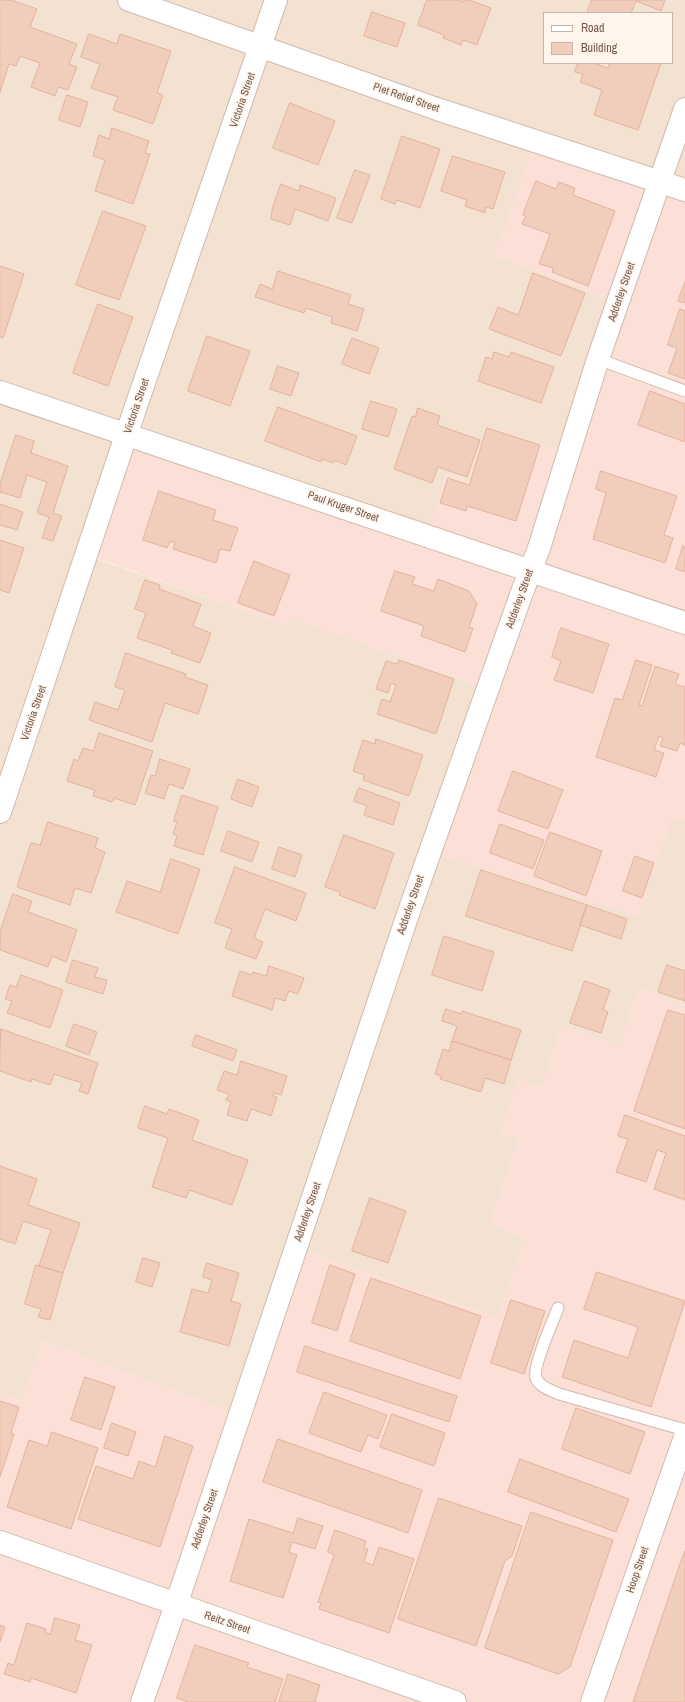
<!DOCTYPE html>
<html>
<head>
<meta charset="utf-8">
<style>
  body { margin:0 }
  #map { position:relative; width:685px; height:1702px; overflow:hidden; background:#fcf1e3; font-family:"Archivo Narrow",sans-serif }
  canvas { display:block }
  .legend { position:absolute; left:543px; top:12px; width:130px; height:52px; box-sizing:border-box; background:#fff5ea; border:1px solid #c7b5aa; margin:0; padding:5px 7px; list-style:none; font-size:12px; color:#74564a }
  .legend li { display:flex; align-items:center; gap:8px; height:20px }
  .legend b { width:20px; border:1px solid #c7b5aa }
</style>
</head>
<body>
<div id="map">
<canvas width="685" height="1702"></canvas>
<ul class="legend">
<li><b style="height:5px;background:#fff"></b>Road</li>
<li><b style="height:11px;background:#f1cdbb"></b>Building</li>
</ul>
</div>
<script>
const ctx = document.querySelector('canvas').getContext('2d');
ctx.lineJoin = 'round';
function fill(path, color) { ctx.fillStyle = color; ctx.fill(path, 'evenodd'); }
function stroke(path, color, width, dash) { ctx.strokeStyle = color; ctx.lineWidth = width; ctx.lineCap = dash ? 'butt' : 'round'; ctx.setLineDash(dash || []); ctx.stroke(path); }
function label(font, color, halo, rows, align = 'center') {
  ctx.font = font + ' "Archivo Narrow",sans-serif'; ctx.lineWidth = 3; ctx.setLineDash([]); ctx.textBaseline = 'middle'; ctx.strokeStyle = halo; ctx.fillStyle = color; for (const [text, x, y, turn = 0] of rows) {
    ctx.save(); ctx.translate(x, y); ctx.rotate((+turn || 0) * Math.PI / 180); ctx.textAlign = isNaN(turn) ? turn : align; if (halo) ctx.strokeText(text, 0, 0); ctx.fillText(text, 0, 0); ctx.restore();
  }
}
fill(new Path2D(`
  M0 0H685V199L494 255 619 302 568 452 469 481 446 474 425 542 90 557 289 626 292 618 491 690 673 817 685 821V1006L638 988 620 1046 561 1026 542 1088 518 1080 500 1133 519 1139 490 1224 524 1239 498 1318 300 1249 242 1416 43 1341 21 1400 0 1392ZM544 13H672V63H544Z`), '#f3e2d2');
fill(new Path2D(`
  M533 146 685 199V821L673 817 638 917 433 853 491 690 292 618 289 626 90 556 128 441 425 542 445 474 469 481 486 426 568 452 619 302 494 255Z
  M638 988 685 1006V1702H0V1392L21 1399 43 1341 242 1416 300 1249 498 1318 524 1239 490 1224 519 1139 500 1133 518 1080 542 1088 561 1026 620 1046Z`), '#fce0d7');
const building = new Path2D(`
  M0 0H11L37 9 30 27 77 44 69 64 77 67 68 90 58 87 55 96 31 87 40 63 20 56 16 66 9 64 0 92Z
  M427 0H458L463 2 464 0H469L491 8 477 45 463 40 461 45 443 38 444 35 418 25Z
  M592 0H665L661 11 636 1 631 13H587Z
  M372 12 405 23 397 47 364 36Z
  M89 34 117 44 120 34 171 51 157 93 163 95 153 124 113 110 118 97 91 88 100 64 81 57Z
  M578 63H593L608 68 610 63H661L638 130 594 115 602 90 580 82 583 74 575 72Z
  M67 95 88 102 80 127 59 120Z
  M290 103 335 121 318 165 273 148Z
  M112 128 149 141 145 153 150 154 133 204 95 191 105 160 93 156 99 135 109 139Z
  M402 136 440 149 420 208 397 200 395 204 381 199Z
  M453 156 505 172 493 209 486 207 485 213 465 206 467 200 441 191Z
  M355 170 370 175 352 223 337 218Z
  M536 181 556 189 559 182 575 188 573 195 615 211 588 286 552 272 553 268 539 264 550 234 522 224 526 216 523 215Z
  M281 184 299 191 300 185 336 198 328 221 295 209 290 225 271 219 272 210Z
  M103 211 146 226 119 300 76 285Z
  M0 266 24 274 3 338 0 337Z
  M278 271 351 295 348 304 364 309 357 331 331 323 332 317 306 308 304 313 255 297 260 284 272 289Z
  M533 273 585 293 561 356 489 329 498 307 518 315Z
  M685 282V303L678 301Z
  M98 304 133 317 108 386 73 373Z
  M680 309 685 311V379L668 373 677 348 668 345Z
  M207 336 250 351 230 406 188 391Z
  M352 338 379 348 369 374 342 364Z
  M494 352 509 357 511 352 554 367 541 403 478 381 486 357 492 359Z
  M278 366 299 373 291 396 270 389Z
  M650 391 685 404V442L638 425Z
  M371 401 397 409 388 437 362 429Z
  M278 407 357 436 346 465 334 460 333 463 322 459 321 462 265 441Z
  M418 408 440 416 437 425 480 440 467 477 438 467 432 483 394 469 412 416 415 417Z
  M487 428 540 445 516 521 467 506 466 511 440 503 448 478 469 485Z
  M16 435 34 441 31 453 68 466 53 513 62 516 53 541 42 538 49 517 37 513 47 482 27 475 20 498 0 492V484Z
  M601 471 677 496 664 535 673 538 665 563 593 539 606 493 596 489Z
  M159 491 216 510 213 520 238 528 230 551 220 549 216 563 173 549 175 543 170 541 167 548 143 540Z
  M0 504 23 512 17 530 0 525Z
  M0 540 24 548 9 593 0 590Z
  M683 546 685 547V572L676 569Z
  M254 561 290 575 274 616 238 603Z
  M395 571 415 577 412 584 434 591 438 579 469 591 477 604 469 627 473 628 465 652 421 636 424 626 381 611Z
  M145 580 160 585 159 589 201 604 193 626 211 633 200 663 171 653 172 650 137 638 146 613 135 609Z
  M561 628 609 644 593 693 554 680 561 661 552 657Z
  M126 653 186 674 185 677 208 685 198 714 165 703 152 742 89 720 95 702 118 710 125 690 115 687Z
  M399 660 454 679 436 734 377 714 382 699 390 702 396 685 391 683 388 693 376 689 386 661 397 664Z
  M636 660 652 665 639 705 642 706 655 666 679 674 675 684 685 687V745L680 743 677 751 660 746 663 738 659 736 654 750 664 753 656 777 596 757 615 698 622 700Z
  M99 733 153 751 135 805 114 798 112 802 93 796 95 790 67 781 74 759 78 761 83 748 93 751Z
  M376 739 423 755 409 796 363 780 364 775 353 771 363 740 375 744Z
  M160 759 190 769 183 789 169 784 164 799 145 793 151 775 155 776Z
  M513 771 563 790 548 829 498 811Z
  M238 779 259 787 252 807 231 799Z
  M359 788 400 803 393 825 364 815 367 806 354 801Z
  M182 795 218 807 203 855 174 846 177 836 173 834 177 822 174 821Z
  M48 822 98 838 95 848 105 852 91 893 75 888 70 905 17 887 31 843 40 845Z
  M500 824 544 840 533 869 490 853Z
  M228 831 259 842 252 862 221 851Z
  M550 832 602 851 586 896 534 876Z
  M344 835 394 853 375 909 339 895 340 892 325 887Z
  M279 847 302 855 295 877 272 869Z
  M635 856 654 863 642 898 623 891Z
  M171 859 200 869 178 934 116 912 127 881 160 892Z
  M235 867 306 893 296 921 265 909 254 938 263 942 256 959 225 948 232 929 215 923Z
  M481 870 587 905 572 951 466 916Z
  M13 894 32 901 28 912 77 930 66 962 52 956 48 967 0 950V932Z
  M587 905 627 919 621 939 580 925Z
  M444 936 494 952 482 991 432 975Z
  M73 960 98 968 95 977 107 980 103 994 66 982Z
  M667 965 685 971V1001L658 992Z
  M269 966 304 978 298 994 289 991 285 1001 275 998 272 1010 232 996 240 971 252 975 253 972 266 976Z
  M21 975 63 990 50 1028 7 1013 12 1001 5 999 10 985 16 987Z
  M585 981 610 990 603 1010 608 1012 601 1033 570 1023Z
  M446 1009 461 1014 462 1011 521 1030 511 1060 452 1041 457 1026 442 1021Z
  M668 1010 685 1015V1129L634 1111Z
  M74 1024 97 1032 89 1055 66 1046Z
  M1 1029 98 1063 88 1094 79 1091 82 1083 54 1074 50 1085 32 1079 31 1082 0 1071Z
  M196 1035 237 1050 233 1061 192 1046Z
  M452 1041 511 1060 504 1084 485 1078 481 1092 440 1079 441 1076 435 1074 443 1049 449 1051Z
  M241 1061 287 1076 281 1095 274 1093 273 1096 277 1097 271 1116 251 1109 247 1121 227 1115 231 1102 226 1100 229 1094 217 1090 224 1071 237 1075Z
  M145 1106 167 1114 169 1109 199 1120 192 1140 248 1160 232 1205 189 1190 186 1198 152 1187 168 1138 138 1128Z
  M625 1115 685 1136V1200L654 1189 666 1153 657 1150 646 1182 616 1172 628 1139 618 1136Z
  M0 1166 37 1179 28 1205 80 1223 63 1273 39 1266 51 1230 23 1221 15 1244 0 1239Z
  M370 1198 406 1211 388 1263 352 1251Z
  M143 1258 160 1263 152 1287 136 1282Z
  M207 1263 239 1273 231 1301 241 1304 229 1346 180 1332 192 1289 208 1293 212 1280 203 1277Z
  M36 1265 63 1273 50 1320 38 1317 41 1309 25 1304Z
  M330 1265 355 1274 337 1331 312 1323Z
  M597 1272 685 1301 651 1407 562 1377 574 1340 628 1358 638 1327 584 1309Z
  M371 1278 481 1316 460 1379 350 1341Z
  M511 1300 545 1311 524 1374 491 1363Z
  M305 1346 457 1396 449 1422 297 1372Z
  M85 1377 115 1387 101 1430 71 1420Z
  M324 1392 387 1415 378 1439 368 1435 361 1452 309 1433Z
  M0 1401 19 1407 11 1433 14 1434 0 1477Z
  M576 1408 645 1432 630 1474 562 1449Z
  M392 1414 445 1433 434 1466 380 1447Z
  M112 1423 136 1432 128 1456 104 1448Z
  M52 1432 98 1448 71 1529 7 1507 29 1440 47 1446Z
  M165 1436 193 1446 160 1547 78 1519 96 1466 133 1479 139 1461 155 1467Z
  M278 1439 422 1490 408 1533 263 1482Z
  M520 1459 629 1499 616 1532 508 1492Z
  M439 1498 522 1526 512 1556 505 1561 476 1646 398 1619Z
  M531 1512 613 1540 570 1667 558 1674 485 1648Z
  M298 1518 323 1526 315 1549 292 1542 289 1552 297 1555 283 1598 230 1581 249 1519 293 1533Z
  M335 1530 366 1541 364 1548 368 1549 364 1562 373 1565 379 1547 414 1559 389 1633 319 1609 321 1603 318 1602 334 1555 328 1552Z
  M685 1551V1702H633L682 1558Z
  M55 1618 80 1625 75 1640 92 1645 76 1693 31 1678 30 1682 4 1674 8 1663 14 1665 27 1623 46 1629 45 1633 50 1634Z
  M0 1625 5 1627 0 1642Z
  M195 1645 249 1663 247 1667 283 1679 275 1702H188L177 1698Z
  M288 1674 320 1685 315 1701 317 1702H279Z`);
fill(building, '#f1cdbb');
stroke(building, '#e4b39c', 1);
const lane = new Path2D(`
  M598 359 685 391
  M558 1308C553 1321 532 1368 536 1378 539 1387 551 1390 559 1394L685 1430`);
const street = new Path2D(`
  M129 0 437 109 685 190
  M0 812 135 409 276 0
  M0 1542 455 1702
  M142 1702 176 1605 407 917 521 595 539 548 598 359 685 109
  M592 1702 685 1437`);
const secondary = new Path2D(`
  M0 392 685 623`);
stroke(lane, '#cfbaad', 13);
stroke(street, '#cfbaad', 24);
stroke(secondary, '#d2b9aa', 24);
stroke(lane, '#fff', 11);
stroke(street, '#fff', 22);
stroke(secondary, '#fff', 22);
label('11px', '#74564a', '#fff5ea', [
  ["Piet Retief Street",406,98,19],
  ["Victoria Street",243,100,-71],
  ["Adderley Street",622,292,-71],
  ["Victoria Street",137,406,-71],
  ["Paul Kruger Street",343,507,19],
  ["Adderley Street",520,599,-70],
  ["Victoria Street",34,713,-71],
  ["Adderley Street",411,905,-71],
  ["Adderley Street",308,1212,-71],
  ["Adderley Street",205,1519,-71],
  ["Hoop Street",638,1570,-71],
  ["Reitz Street",227,1623,19]
]);
</script>
</body>
</html>
